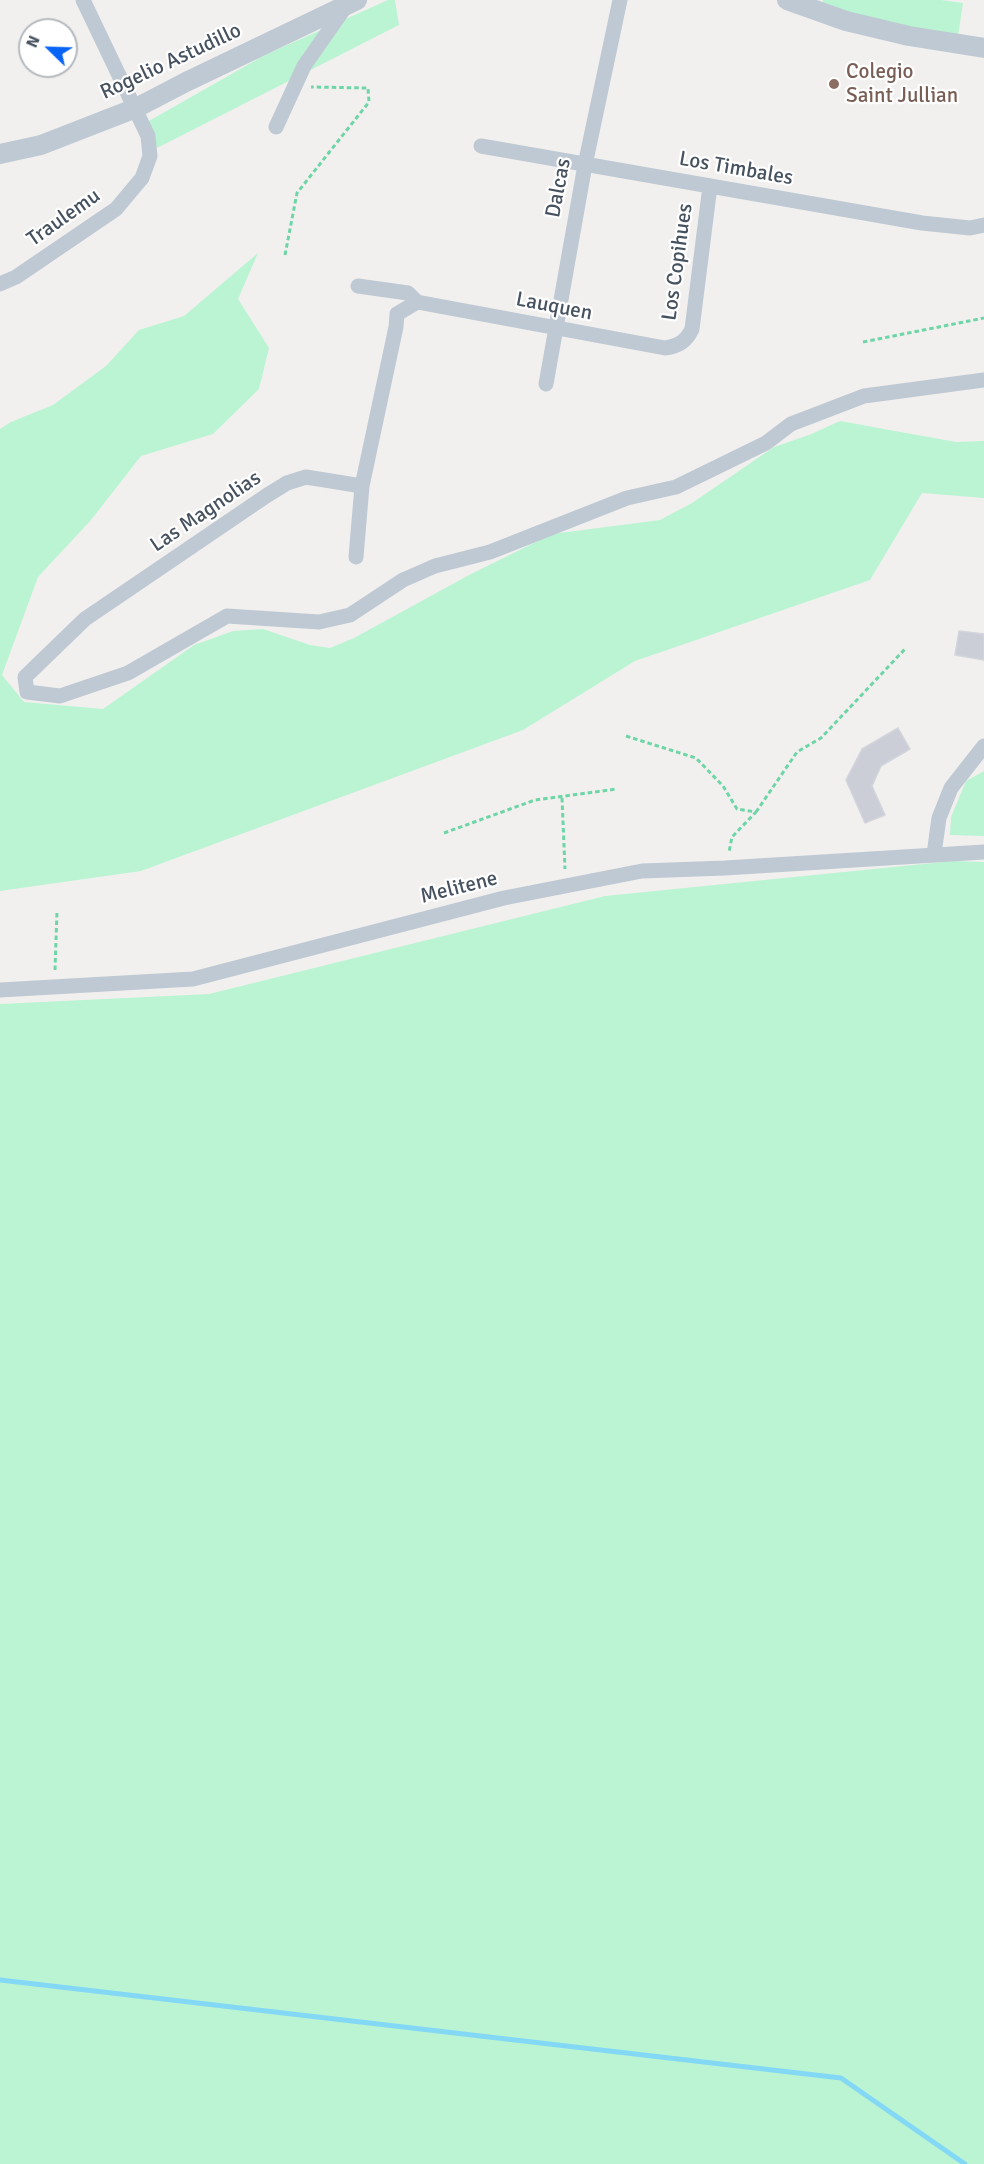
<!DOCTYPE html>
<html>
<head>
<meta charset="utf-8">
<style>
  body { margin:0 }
  #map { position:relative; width:984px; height:2164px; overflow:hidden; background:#f2f0ef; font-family:Signika,sans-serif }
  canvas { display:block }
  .north { position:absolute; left:18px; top:18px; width:60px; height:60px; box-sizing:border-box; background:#fff; border:2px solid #b5babf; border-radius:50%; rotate:293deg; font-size:16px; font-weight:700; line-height:24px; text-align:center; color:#46525f }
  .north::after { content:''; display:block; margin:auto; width:21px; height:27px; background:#0764f5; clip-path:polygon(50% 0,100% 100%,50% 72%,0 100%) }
</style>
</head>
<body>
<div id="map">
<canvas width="984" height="2164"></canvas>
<div class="north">N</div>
</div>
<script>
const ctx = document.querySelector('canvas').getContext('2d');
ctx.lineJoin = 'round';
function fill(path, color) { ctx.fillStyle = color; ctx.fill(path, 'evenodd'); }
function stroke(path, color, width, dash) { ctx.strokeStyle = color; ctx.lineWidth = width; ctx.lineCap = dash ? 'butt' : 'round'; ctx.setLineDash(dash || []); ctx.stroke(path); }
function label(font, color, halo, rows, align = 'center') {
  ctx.font = font + ' Signika,sans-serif'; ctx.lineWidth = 4.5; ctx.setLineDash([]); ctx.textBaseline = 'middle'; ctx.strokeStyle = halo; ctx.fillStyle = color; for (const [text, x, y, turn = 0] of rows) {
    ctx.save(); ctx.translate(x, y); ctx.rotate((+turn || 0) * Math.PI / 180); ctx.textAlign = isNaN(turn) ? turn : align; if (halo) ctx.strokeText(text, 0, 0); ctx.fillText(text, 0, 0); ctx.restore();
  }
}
fill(new Path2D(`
  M388 0H395L399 25 157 148 147 122 265 55Z
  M823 0H941L963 3 958 36 822 10Z
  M258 253 238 299 269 348 259 389 213 434 141 456 91 520 38 577 2 675 24 702 103 709 194 645 233 631 263 629 310 645 330 648 354 638 469 575 552 534 660 520 692 503 774 447 809 435 840 421 956 442 984 441V498L922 493 870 580 635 661 523 730 141 871 0 891V429L11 422 53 405 106 366 139 330 184 316Z
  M984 771V836L950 835 951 817 966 781Z
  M953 861 984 862V2164H0V1004L209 994 605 896Z`), '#baf4d3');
stroke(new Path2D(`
  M0 1980 841 2078 965 2164`), '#83d8f5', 5);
const building = new Path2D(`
  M959 631 984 634V660L955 655Z
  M898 728 910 749 881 766 872 786 885 815 865 823 846 780 862 749Z`);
fill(building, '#cbced6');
stroke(building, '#d3d5dc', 1.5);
stroke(new Path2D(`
  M285 255 297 193 369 102 368 88 311 87
  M863 342 984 318
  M626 736 696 758 723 786 737 809 756 812 732 837 729 852
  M562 798 565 869
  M756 812 797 752 821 738 905 649
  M444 833 535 800 617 789
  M55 970 57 911`), '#6ed5a7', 3, [4.5, 3]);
stroke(new Path2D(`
  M276 127 304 66 346 6
  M481 146 922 223 970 228 984 225
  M0 284 16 277 116 209 142 178 150 156 148 136 83 0
  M358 286 408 293 417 302
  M417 302 665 348C678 346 686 342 692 329L710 186
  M546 384 585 165 620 0
  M362 486 306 477 287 483 266 496 85 619 25 677 27 692 60 696 128 673 227 616 319 622 350 615 403 580 435 566 490 552 627 498 676 487 766 443 791 424 864 396 984 380
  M356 557 362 486 396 327 397 314 417 302
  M934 854 939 818 951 788 984 746
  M0 990 193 979 504 898 642 871 725 868 984 852`), '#bfc9d3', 15);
stroke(new Path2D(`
  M787 0 846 21 909 36 984 48
  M0 154 41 145 136 108 186 82 357 0`), '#bfc9d3', 20);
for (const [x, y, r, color] of [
  [834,84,6,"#8d6e63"]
]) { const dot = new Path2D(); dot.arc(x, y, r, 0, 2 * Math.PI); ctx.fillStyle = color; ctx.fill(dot); stroke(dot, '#fff', 2); }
label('21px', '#46525f', '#fff', [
  ["Rogelio Astudillo",171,62,-25],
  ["Los Timbales",736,169,10],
  ["Dalcas",559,188,-79],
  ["Traulemu",64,218,-35],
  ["Los Copihues",678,262,-82],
  ["Lauquen",554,307,11],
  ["Las Magnolias",206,512,-34],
  ["Melitene",459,888,-14]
]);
label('21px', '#785e54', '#fff', [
  ["Colegio",846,72],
  ["Saint Jullian",846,96]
], 'left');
</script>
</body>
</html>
